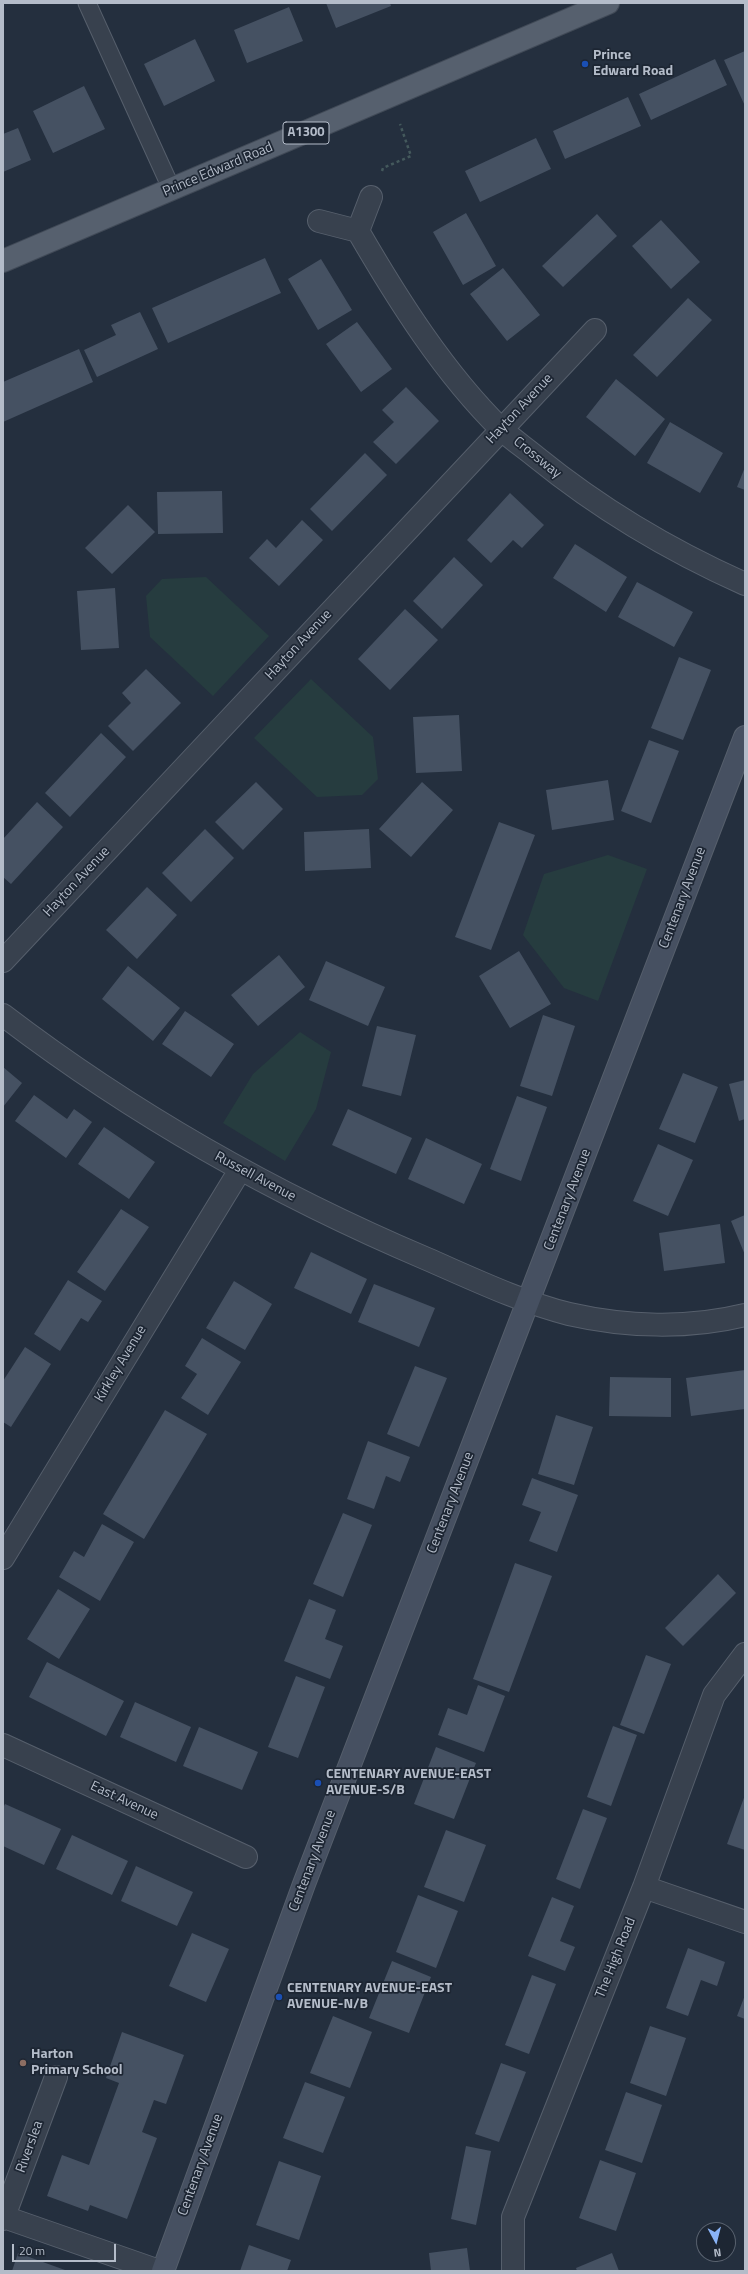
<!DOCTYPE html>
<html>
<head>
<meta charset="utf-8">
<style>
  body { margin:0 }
  #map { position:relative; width:748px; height:2274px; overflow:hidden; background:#242f3e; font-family:"Titillium Web",sans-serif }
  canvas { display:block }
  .frame { position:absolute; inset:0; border:4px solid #b4bcc9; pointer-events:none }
  .north { position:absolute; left:696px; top:2222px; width:40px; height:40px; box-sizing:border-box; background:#1d2633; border:1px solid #59626f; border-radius:50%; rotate:173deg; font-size:11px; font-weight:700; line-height:16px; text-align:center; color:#b4bcc9 }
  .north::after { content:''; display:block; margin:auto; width:14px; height:18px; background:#8ab4f8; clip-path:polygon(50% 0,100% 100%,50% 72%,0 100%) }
  .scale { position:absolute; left:12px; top:2244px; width:104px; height:18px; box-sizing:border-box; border:2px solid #b4bcc9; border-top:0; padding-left:5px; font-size:12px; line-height:14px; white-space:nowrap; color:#b4bcc9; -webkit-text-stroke:3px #1d2633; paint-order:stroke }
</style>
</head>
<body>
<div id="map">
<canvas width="748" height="2274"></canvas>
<div class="frame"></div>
<div class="north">N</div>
<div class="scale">20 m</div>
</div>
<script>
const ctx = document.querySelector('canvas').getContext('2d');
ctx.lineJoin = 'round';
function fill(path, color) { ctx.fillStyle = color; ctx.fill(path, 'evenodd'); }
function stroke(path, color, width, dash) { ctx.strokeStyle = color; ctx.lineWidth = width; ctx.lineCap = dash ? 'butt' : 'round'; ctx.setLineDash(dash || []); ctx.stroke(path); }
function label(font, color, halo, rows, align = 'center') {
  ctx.font = font + ' "Titillium Web",sans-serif'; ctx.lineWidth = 3.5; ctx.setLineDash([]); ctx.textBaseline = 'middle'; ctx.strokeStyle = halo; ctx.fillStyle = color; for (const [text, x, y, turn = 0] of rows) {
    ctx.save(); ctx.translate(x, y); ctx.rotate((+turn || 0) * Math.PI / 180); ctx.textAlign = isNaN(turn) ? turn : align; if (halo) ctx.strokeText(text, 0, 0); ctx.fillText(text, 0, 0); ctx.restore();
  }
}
fill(new Path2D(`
  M206 577 269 636 213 696 150 637 146 596 162 579Z
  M311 679 373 737 378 779 362 795 317 797 254 738Z
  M608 855 647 869 598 1001 564 988 523 935 544 874Z
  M300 1032 331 1052 316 1109 285 1161 223 1123 253 1074Z`), '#263c3f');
fill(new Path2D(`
  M326 3H390L391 6 336 28Z
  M289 7 303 41 247 63 234 30Z
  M195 39 215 81 164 106 144 64Z
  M745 51V106L724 60Z
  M715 59 727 85 651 120 639 94Z
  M84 86 105 129 53 153 33 111Z
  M628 97 641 126 565 159 553 131Z
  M18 128 31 160 3 172V134Z
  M536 138 551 169 480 202 465 171Z
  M466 213 496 266 463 285 433 232Z
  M597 214 617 236 563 287 542 266Z
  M661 220 700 262 671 289 632 246Z
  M265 258 281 293 168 343 152 308Z
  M321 259 352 310 318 330 288 279Z
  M503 268 540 315 507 341 470 294Z
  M688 298 712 320 657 377 633 355Z
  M140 312 158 349 97 377 84 350 116 335 111 325Z
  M357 322 392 369 361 392 326 344Z
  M79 349 93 382 3 422V382Z
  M616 379 665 419 635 456 586 417Z
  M406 387 439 421 396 464 373 442 394 422 382 410Z
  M670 422 723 453 700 493 647 463Z
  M365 453 387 475 332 531 310 509Z
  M745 467V490L737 487Z
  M222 491 223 533 158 534 157 492Z
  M510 493 544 525 522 548 513 540 491 563 467 540Z
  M128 505 155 532 112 574 85 548Z
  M302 520 323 540 279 586 249 558 267 539 276 548Z
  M575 544 627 577 606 612 553 578Z
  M454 557 483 585 442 629 413 601Z
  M637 582 693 612 674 647 618 617Z
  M115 588 119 648 81 650 77 591Z
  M405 609 438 640 390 690 358 659Z
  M679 657 711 670 683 740 651 728Z
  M146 669 181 703 133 751 108 726 131 703 122 693Z
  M459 715 462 771 416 773 413 717Z
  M101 733 126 757 70 817 45 793Z
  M649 740 679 751 651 823 621 811Z
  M608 780 614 820 552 830 546 790Z
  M256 782 283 809 243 850 215 822Z
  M422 782 453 810 411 857 379 829Z
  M37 802 63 827 11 884 3 877V839Z
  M499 822 535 835 491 950 455 937Z
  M205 829 234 858 191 902 162 873Z
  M369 829 371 868 305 871 304 832Z
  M147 887 177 915 137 959 106 930Z
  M519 951 551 1004 510 1028 479 976Z
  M279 955 305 987 258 1026 231 995Z
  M326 961 385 987 368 1026 309 1000Z
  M128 966 180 1008 153 1041 102 999Z
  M185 1011 234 1044 211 1077 162 1044Z
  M543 1015 575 1026 552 1096 520 1086Z
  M377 1026 416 1035 401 1096 362 1086Z
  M3 1067 22 1083 3 1107Z
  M683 1073 718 1087 695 1143 659 1129Z
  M745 1080V1119L739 1121 729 1084Z
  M34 1095 67 1119 74 1109 92 1122 66 1158 15 1121Z
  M517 1096 547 1107 521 1181 490 1169Z
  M348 1109 412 1138 396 1174 332 1145Z
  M104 1127 155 1162 129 1199 78 1164Z
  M426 1138 482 1164 464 1204 408 1179Z
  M658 1144 693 1160 668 1216 633 1201Z
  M121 1209 149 1227 105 1291 77 1272Z
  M745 1215V1255L731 1221Z
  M720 1224 725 1263 664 1271 659 1233Z
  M311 1252 367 1279 351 1314 294 1288Z
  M68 1280 102 1301 88 1322 81 1318 60 1351 34 1334Z
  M234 1281 272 1304 245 1350 206 1328Z
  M374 1284 435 1308 419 1347 358 1322Z
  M202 1338 241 1362 208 1415 181 1398 197 1374 185 1366Z
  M25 1347 51 1364 11 1427 3 1422V1381Z
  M415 1366 447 1378 419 1447 387 1434Z
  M745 1370V1409L691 1416 686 1378Z
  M610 1377 671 1378V1417L609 1416Z
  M165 1410 207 1434 144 1539 103 1514Z
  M556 1415 593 1427 574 1485 538 1474Z
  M368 1441 410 1457 400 1482 386 1476 374 1509 347 1499Z
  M532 1478 578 1495 557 1552 529 1541 541 1512 522 1505Z
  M343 1513 372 1525 343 1597 313 1584Z
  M102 1524 134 1542 100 1601 59 1577 74 1551 84 1557Z
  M515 1563 552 1576 509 1692 473 1679Z
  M718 1574 736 1593 683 1646 665 1628Z
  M58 1589 90 1609 59 1659 27 1639Z
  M309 1599 336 1610 325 1639 343 1646 330 1679 284 1661Z
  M646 1655 671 1664 644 1734 620 1725Z
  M47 1662 124 1701 106 1736 29 1697Z
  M296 1676 325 1687 298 1758 268 1747Z
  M478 1685 505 1696 484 1752 438 1735 448 1708 467 1715Z
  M135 1702 191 1727 176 1762 120 1737Z
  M613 1726 637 1735 611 1806 587 1797Z
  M199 1727 258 1752 242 1790 183 1766Z
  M436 1747 476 1763 454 1819 414 1804Z
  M745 1795V1850L727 1844Z
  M5 1804 61 1829 44 1865 3 1846V1808Z
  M583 1809 607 1818 580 1889 556 1879Z
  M446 1830 486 1845 464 1902 424 1887Z
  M72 1835 128 1861 112 1895 56 1869Z
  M136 1866 193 1892 177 1926 121 1901Z
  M418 1895 458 1911 436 1968 396 1952Z
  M552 1897 574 1906 560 1941 575 1947 565 1971 528 1956Z
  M192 1933 229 1949 206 2002 169 1986Z
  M688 1948 725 1962 717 1986 701 1980 688 2016 666 2008Z
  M392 1961 431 1977 409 2033 369 2018Z
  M532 1975 556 1984 529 2054 505 2045Z
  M745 1995V2019L737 2016Z
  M333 2016 372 2032 350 2088 310 2073Z
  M650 2026 686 2038 666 2096 630 2083Z
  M122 2032 184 2055 166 2104 154 2100 142 2132 157 2138 127 2219 90 2205 88 2211 47 2196 62 2155 89 2165 119 2083 106 2078Z
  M501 2063 526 2072 499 2142 475 2134Z
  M305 2082 345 2097 323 2153 283 2138Z
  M626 2092 662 2105 642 2163 605 2150Z
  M466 2146 491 2151 476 2225 451 2219Z
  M600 2160 636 2173 616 2231 579 2218Z
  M279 2161 321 2176 299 2240 256 2225Z
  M249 2245 291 2260 287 2271H240Z
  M467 2248 470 2271H431L429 2253Z
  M18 2253 65 2270 64 2271H12Z
  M612 2253 619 2271H577L576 2268Z`), '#455162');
const lane = new Path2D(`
  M87 3 172 190`);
const street = new Path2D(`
  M319 221 358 231
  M358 231C398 300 444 373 501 429 512 439 525 448 536 457 600 509 671 551 745 584
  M358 231 371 197
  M3 961 595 330
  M3 1015C134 1115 276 1195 427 1259 473 1279 521 1302 569 1314 626 1327 688 1329 745 1315
  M3 1558 240 1170
  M3 1745 246 1857
  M644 1887 745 1922
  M4 2217 159 2271
  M3 2219 56 2077
  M513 2271V2217L644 1887 714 1695 745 1654`);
const secondary = new Path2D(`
  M163 2271 304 1884 745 737`);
const primary = new Path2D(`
  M3 261 608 3`);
stroke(lane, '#565f6c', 19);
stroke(street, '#565f6c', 24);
stroke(secondary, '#565f6c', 24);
stroke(primary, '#414a57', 24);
stroke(new Path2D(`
  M382 171 383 168 411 156 400 124`), '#44595c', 2.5, [3, 3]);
stroke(lane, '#38414e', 17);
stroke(street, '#38414e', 22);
stroke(secondary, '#465061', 22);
stroke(primary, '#56606e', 22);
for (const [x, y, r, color] of [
  [585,64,4,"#1a4fb4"],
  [318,1783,4,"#1a4fb4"],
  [279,1997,4,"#1a4fb4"],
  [23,2063,4,"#8d6e63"]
]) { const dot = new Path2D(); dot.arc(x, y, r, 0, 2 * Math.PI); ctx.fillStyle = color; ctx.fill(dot); stroke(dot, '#1d2633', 1.5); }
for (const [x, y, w] of [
  [306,133,46]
]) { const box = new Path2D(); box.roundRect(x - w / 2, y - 11, w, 22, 3); ctx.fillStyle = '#1d2633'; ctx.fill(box); stroke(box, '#b4bcc9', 1); }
label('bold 13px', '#b4bcc9', null, [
  ["A1300",306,133]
]);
label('bold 14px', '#b4bcc9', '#1d2633', [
  ["Prince",593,56],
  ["Edward Road",593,72],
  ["CENTENARY AVENUE-EAST",326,1775],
  ["AVENUE-S/B",326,1791],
  ["CENTENARY AVENUE-EAST",287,1989],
  ["AVENUE-N/B",287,2005],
  ["Harton",31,2055],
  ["Primary School",31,2071]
], 'left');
label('14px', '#b4bcc9', '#1d2633', [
  ["Prince Edward Road",218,170,-23],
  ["Hayton Avenue",520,409,-47],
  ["Crossway",537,458,39],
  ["Hayton Avenue",299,645,-47],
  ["Hayton Avenue",77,882,-47],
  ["Centenary Avenue",683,898,-69],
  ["Russell Avenue",255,1177,28],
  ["Centenary Avenue",568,1200,-69],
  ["Kirkley Avenue",121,1364,-59],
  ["Centenary Avenue",451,1503,-69],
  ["East Avenue",124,1801,25],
  ["Centenary Avenue",313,1861,-69],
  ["The High Road",616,1958,-68],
  ["Riverslea",30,2147,-70],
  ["Centenary Avenue",201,2165,-70]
]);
</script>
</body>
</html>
